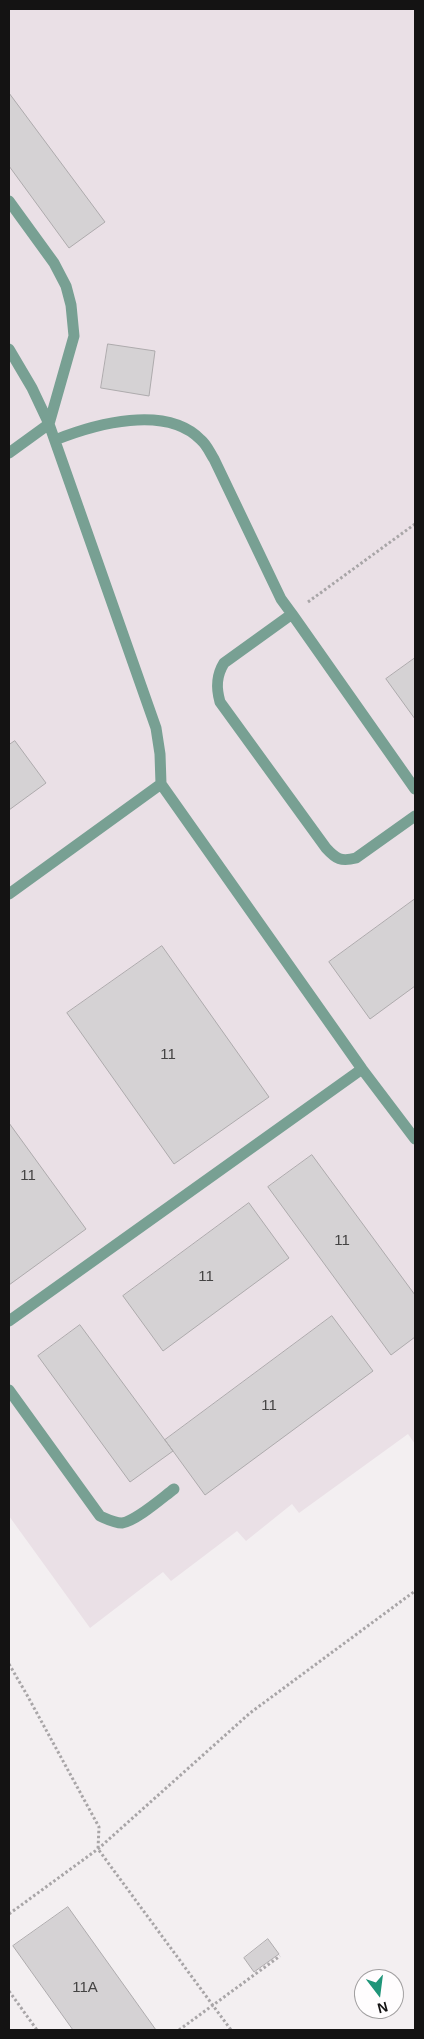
<!DOCTYPE html>
<html>
<head>
<meta charset="utf-8">
<style>
  body { margin:0 }
  #map { position:relative; width:424px; height:2039px; overflow:hidden; background:#f3eff1; font-family:Helvetica,sans-serif }
  canvas { display:block }
  .frame { position:absolute; inset:0; border:10px solid #141313; pointer-events:none }
  .north { position:absolute; left:354px; top:1969px; width:50px; height:50px; box-sizing:border-box; background:#fffdfe; border:1px solid #a19fa0; border-radius:50%; rotate:165deg; font-size:14px; font-weight:700; line-height:20px; text-align:center; color:#141313 }
  .north::after { content:''; display:block; margin:auto; width:18px; height:22px; background:#1f9579; clip-path:polygon(50% 0,100% 100%,50% 72%,0 100%) }
</style>
</head>
<body>
<div id="map">
<canvas width="424" height="2039"></canvas>
<div class="frame"></div>
<div class="north">N</div>
</div>
<script>
const ctx = document.querySelector('canvas').getContext('2d');
ctx.lineJoin = 'round';
function fill(path, color) { ctx.fillStyle = color; ctx.fill(path, 'evenodd'); }
function stroke(path, color, width, dash) { ctx.strokeStyle = color; ctx.lineWidth = width; ctx.lineCap = dash ? 'butt' : 'round'; ctx.setLineDash(dash || []); ctx.stroke(path); }
function label(font, color, halo, rows, align = 'center') {
  ctx.font = font + ' Helvetica,sans-serif'; ctx.lineWidth = 4.5; ctx.setLineDash([]); ctx.textBaseline = 'middle'; ctx.strokeStyle = halo; ctx.fillStyle = color; for (const [text, x, y, turn = 0] of rows) {
    ctx.save(); ctx.translate(x, y); ctx.rotate((+turn || 0) * Math.PI / 180); ctx.textAlign = isNaN(turn) ? turn : align; if (halo) ctx.strokeText(text, 0, 0); ctx.fillText(text, 0, 0); ctx.restore();
  }
}
fill(new Path2D(`
  M9 9H415V1444L408 1434 299 1513 292 1504 246 1541 237 1531 171 1581 163 1572 90 1628 9 1516Z`), '#eae0e6');
const building = new Path2D(`
  M9 93 105 222 69 248 9 166Z
  M108 344 155 351 149 396 101 388Z
  M415 658V719L386 679Z
  M15 741 46 783 9 810V745Z
  M415 899V986L370 1019 329 962Z
  M162 946 269 1097 174 1164 67 1013Z
  M9 1123 86 1229 9 1285Z
  M312 1155 415 1295V1337L391 1355 268 1187Z
  M249 1203 289 1258 163 1351 123 1296Z
  M332 1316 373 1371 205 1495 165 1440Z
  M80 1325 173 1451 130 1482 38 1356Z
  M68 1907 156 2030H73L13 1946Z
  M268 1939 279 1954 254 1972 244 1958Z`);
fill(building, '#d5d2d4');
stroke(building, '#aeabad', 1);
stroke(new Path2D(`
  M308 602 415 524
  M9 1664 27 1695 99 1827 98 1849 231 2030
  M9 1914 98 1849 250 1713 415 1591
  M9 1991 37 2030
  M179 2030 280 1956`), '#a8a5a7', 3, [2.5, 2.5]);
stroke(new Path2D(`
  M9 201 54 263 66 286 71 305 74 336 49 424 156 728 160 754 161 784 362 1069 415 1139
  M9 349 32 388 49 424 9 453
  M55 440C95 424 166 404 201 440 207 445 210 453 214 459L281 599 292 614
  M415 789 292 614 224 663C216 676 216 688 220 702L326 848C336 859 341 862 356 858L415 816
  M9 894 161 784
  M9 1321 362 1069
  M9 1390 100 1516C107 1519 114 1523 122 1523 136 1521 162 1498 174 1489`), '#78a093', 11);
label('15px', '#444343', null, [
  ["11",168,1055],
  ["11",28,1176],
  ["11",342,1241],
  ["11",206,1277],
  ["11",269,1406],
  ["11A",85,1988]
]);
</script>
</body>
</html>
